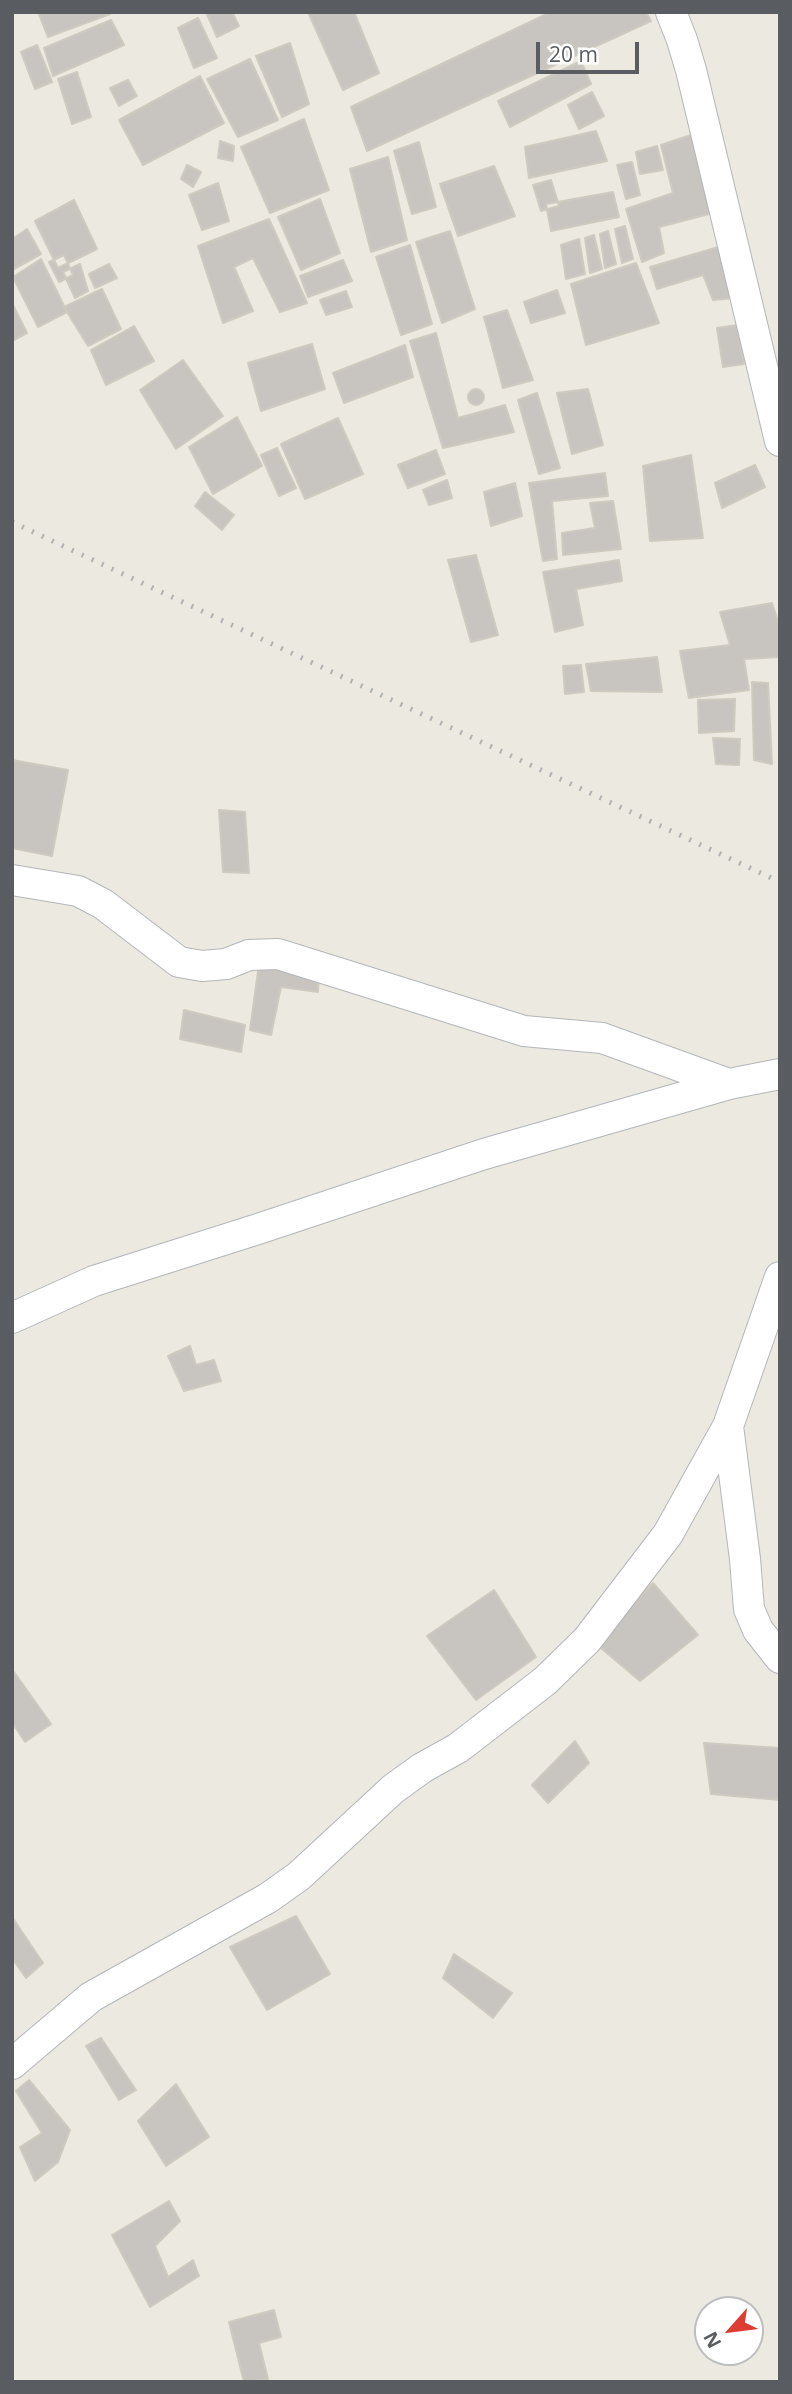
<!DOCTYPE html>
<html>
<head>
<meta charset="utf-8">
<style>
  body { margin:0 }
  #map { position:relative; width:792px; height:2394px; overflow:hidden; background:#ebe9e0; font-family:"Open Sans",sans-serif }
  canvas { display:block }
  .frame { position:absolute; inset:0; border:14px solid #595d61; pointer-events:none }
  .north { position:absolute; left:694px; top:2296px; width:70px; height:70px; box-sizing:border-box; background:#fff; border:2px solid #bdbec0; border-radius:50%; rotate:242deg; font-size:19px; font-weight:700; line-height:28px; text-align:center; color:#595d61 }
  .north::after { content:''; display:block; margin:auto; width:24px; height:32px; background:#de3d34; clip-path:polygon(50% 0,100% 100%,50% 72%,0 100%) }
  .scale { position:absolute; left:536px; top:42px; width:103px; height:32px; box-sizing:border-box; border:4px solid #595d61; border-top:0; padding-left:9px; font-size:21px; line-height:24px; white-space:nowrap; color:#595d61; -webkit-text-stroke:5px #fff; paint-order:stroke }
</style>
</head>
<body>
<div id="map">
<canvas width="792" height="2394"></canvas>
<div class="frame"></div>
<div class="north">N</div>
<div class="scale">20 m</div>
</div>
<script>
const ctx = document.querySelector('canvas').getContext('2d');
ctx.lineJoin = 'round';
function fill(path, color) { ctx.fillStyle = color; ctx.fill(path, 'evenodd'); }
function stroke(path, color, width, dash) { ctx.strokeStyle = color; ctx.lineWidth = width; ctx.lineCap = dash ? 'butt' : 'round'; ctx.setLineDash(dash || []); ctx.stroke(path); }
const building = new Path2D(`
  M38 12H110V14L48 37Z
  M206 12H232L239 26 217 37Z
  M308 12H354L379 73 343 90Z
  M551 12H646L651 21 367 151 351 107Z
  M198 18 217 58 194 68 178 28Z
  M111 20 124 45 53 76 44 48Z
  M290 43 309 104 282 117 256 56Z
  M37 45 52 82 35 89 21 52Z
  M250 59 278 120 238 137 207 79Z
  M581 61 591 84 510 127 498 101Z
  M77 72 91 117 72 124 58 79Z
  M200 76 224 123 143 165 119 120Z
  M128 80 137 96 119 106 110 88Z
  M592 92 604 116 579 129 568 105Z
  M304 119 329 190 270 213 241 147Z
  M596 131 607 161 529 178 525 147Z
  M694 134 713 213 659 227 664 253 642 262 626 209 673 193 661 145Z
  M220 141 234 146 233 161 218 158Z
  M419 142 436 207 412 214 394 151Z
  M657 146 663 170 640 174 636 152Z
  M388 157 407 240 371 252 350 169Z
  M632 162 640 195 626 199 617 165Z
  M187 165 201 172 193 187 181 179Z
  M494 166 515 216 458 236 440 184Z
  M551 180 559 206 541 211 533 185Z
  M218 183 229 221 202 230 189 195Z
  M613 192 619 217 551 231 546 204Z
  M320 199 340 253 301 270 278 217Z
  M74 200 97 249 58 268 35 221Z
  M269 219 307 303 280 312 253 258 234 267 253 311 223 323 198 246Z
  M625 226 633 259 622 263 615 229Z
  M27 229 41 254 12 270V239Z
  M450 231 475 309 442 323 416 242Z
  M608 231 616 264 605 268 600 234Z
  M594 235 602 269 590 273 585 238Z
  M579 239 585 274 566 279 561 245Z
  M410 245 432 324 401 335 376 257Z
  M722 246 736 298 713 300 703 275 657 289 650 267Z
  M64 255 73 275 59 282 49 262Z
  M41 259 67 312 38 327 13 277Z
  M343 260 352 281 308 297 300 276Z
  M636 263 659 323 586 345 571 284Z
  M80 264 88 291 75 298 63 272Z
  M109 264 117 278 95 288 89 274Z
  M102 289 121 329 88 346 64 307Z
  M557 290 565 313 531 323 524 302Z
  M346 291 352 307 326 315 320 300Z
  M12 303 27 333 12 341Z
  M507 310 533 380 503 388 484 317Z
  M737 325 744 364 723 367 717 328Z
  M134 326 154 361 106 385 91 350Z
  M436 333 458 418 505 405 514 432 443 448 410 341Z
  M312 344 325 389 261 411 248 363Z
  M405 345 413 377 344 403 333 373Z
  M183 360 223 416 176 449 140 390Z
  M588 389 603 445 572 454 557 393Z
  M468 397a8 8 0 1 1 16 0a8 8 0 1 1-16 0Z
  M537 393 560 468 539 474 518 400Z
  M237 417 262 466 213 494 189 447Z
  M338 418 363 474 305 499 281 444Z
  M277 448 296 488 279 496 261 455Z
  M436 450 445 474 408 488 398 465Z
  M691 455 703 538 650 541 643 466Z
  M755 465 765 487 722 508 715 483Z
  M605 473 608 496 552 501 557 559 543 561 529 483Z
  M447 480 452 498 429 505 423 490Z
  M515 483 522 516 491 526 484 492Z
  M205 492 234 515 222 530 195 506Z
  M613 501 621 549 563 555 562 533 595 528 590 503Z
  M476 555 498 635 471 642 448 560Z
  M619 560 622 581 576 589 583 625 555 632 543 572Z
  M772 603 780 628V657L744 659 749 690 689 698 680 651 730 645 720 612Z
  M657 657 662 692 591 691 586 664Z
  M581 665 584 692 565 694 563 666Z
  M752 682 768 683 772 764 754 760Z
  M735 699 734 731 699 733 698 700Z
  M713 738 740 739 739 765 716 764Z
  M12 760 68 770 52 856 12 848Z
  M219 810 245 812 249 873 223 872Z
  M259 964 319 972 318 992 281 987 271 1035 250 1030Z
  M184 1010 245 1025 241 1052 180 1039Z
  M190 1346 196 1365 214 1360 221 1381 184 1391 168 1356Z
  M653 1583 698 1635 640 1681 595 1643Z
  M494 1590 536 1657 476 1700 427 1636Z
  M14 1672 51 1724 25 1742 12 1722Z
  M575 1741 589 1763 548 1803 532 1785Z
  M704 1743 780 1748V1800L711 1794Z
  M296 1916 330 1974 267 2010 230 1947Z
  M12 1917 43 1963 26 1978 12 1958Z
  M454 1954 512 1993 493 2018 443 1978Z
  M101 2038 136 2090 119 2100 86 2046Z
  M29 2080 70 2130 58 2162 35 2181 20 2147 42 2133 16 2091Z
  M176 2084 209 2137 166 2166 138 2121Z
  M169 2201 180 2221 155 2246 168 2277 193 2260 199 2276 150 2307 112 2235Z
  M274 2310 281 2337 259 2343 268 2379 244 2382 229 2322Z`);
fill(building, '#c8c5c0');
stroke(building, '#cfcabf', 2);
const minor = new Path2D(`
  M671 12 682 40 691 70 780 441
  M12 880 78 891 103 904 179 962 202 966 226 964 249 955 278 954 524 1031 602 1038 729 1084
  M12 1318 94 1281 258 1229 484 1154 729 1084 780 1074
  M728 1426 745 1559 749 1609 758 1630 780 1658
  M12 2064 91 1997 268 1898 299 1876 393 1789 422 1768 458 1748 545 1681 587 1640 668 1534 728 1426 780 1277`);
stroke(minor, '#b3b6ba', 32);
stroke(minor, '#fff', 30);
stroke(new Path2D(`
  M12 522 780 882`), '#b1b2b2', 5, [2, 9]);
</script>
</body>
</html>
